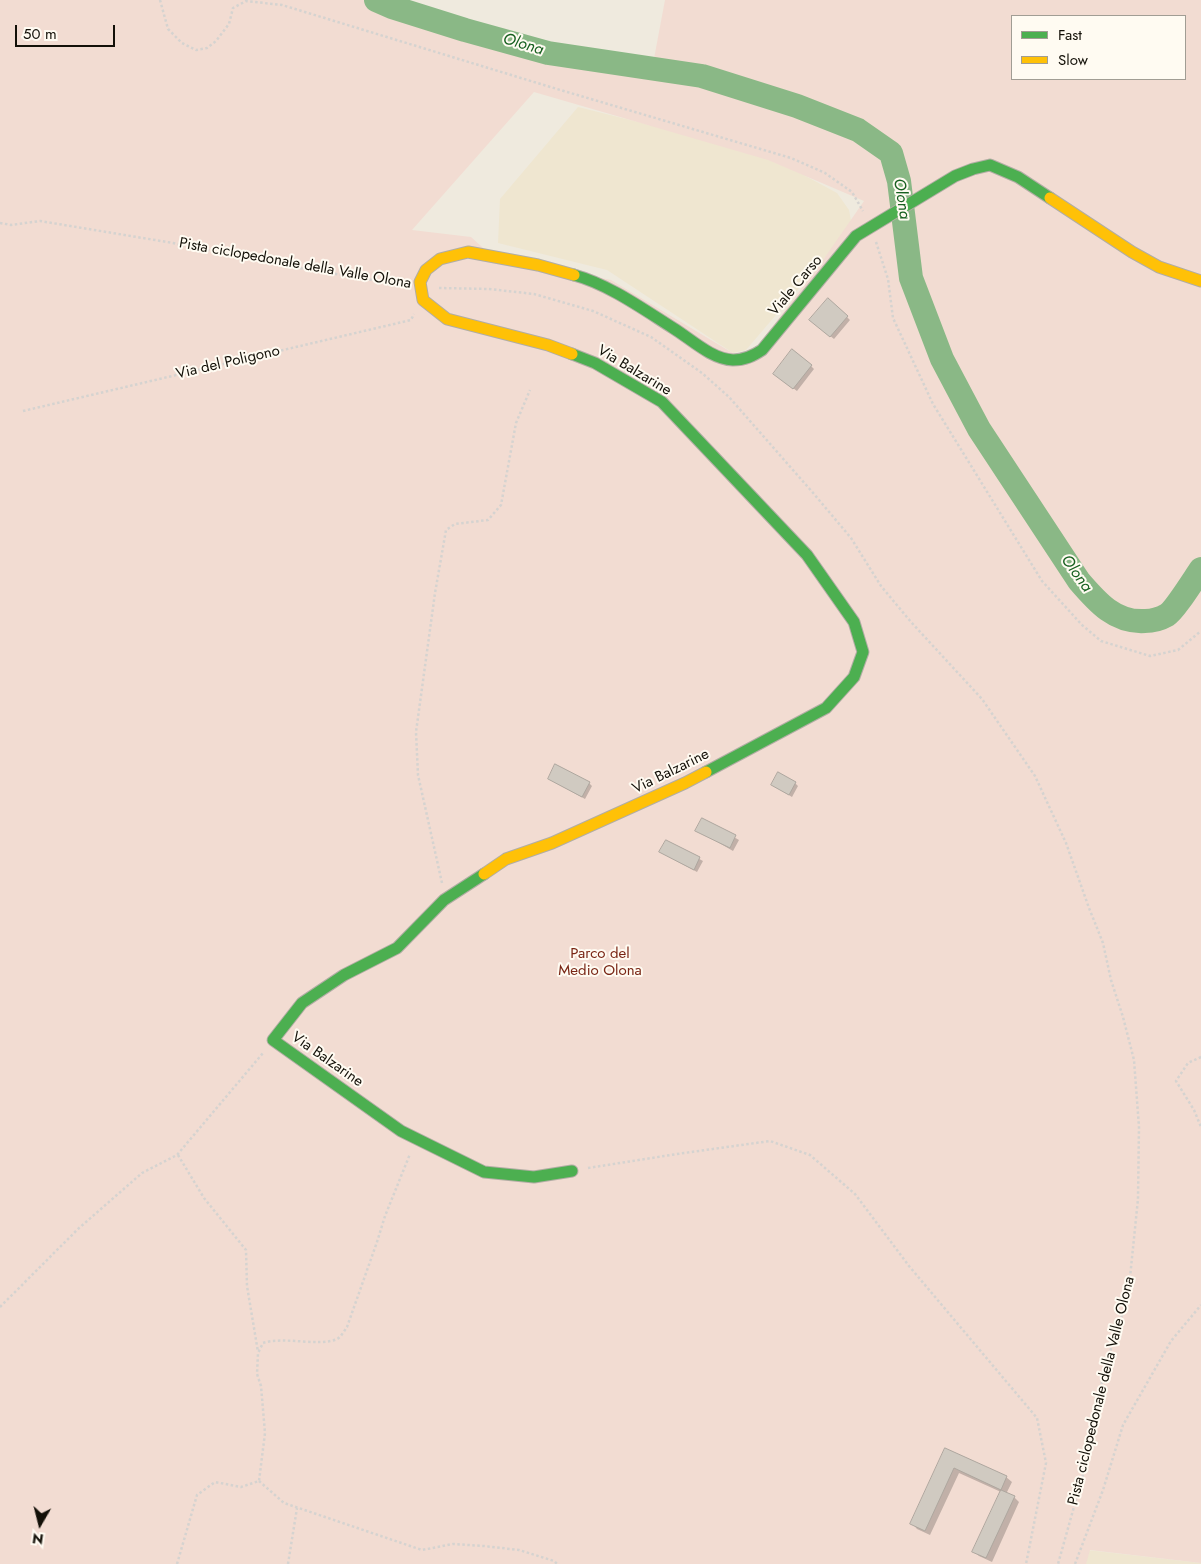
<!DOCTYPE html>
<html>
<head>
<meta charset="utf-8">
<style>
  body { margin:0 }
  #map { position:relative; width:1201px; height:1564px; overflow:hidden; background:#efeade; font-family:Jost,sans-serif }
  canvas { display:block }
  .legend { position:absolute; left:1011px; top:15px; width:175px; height:65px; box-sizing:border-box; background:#fffbf2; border:1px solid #a19d94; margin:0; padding:6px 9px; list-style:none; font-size:15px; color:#131008 }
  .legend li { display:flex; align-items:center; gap:10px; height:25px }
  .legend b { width:25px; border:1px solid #a19d94 }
  .north { position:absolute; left:15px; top:1499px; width:50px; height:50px; -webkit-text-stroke:4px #fffbf2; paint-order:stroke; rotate:188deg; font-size:14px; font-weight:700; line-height:20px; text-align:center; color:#131008 }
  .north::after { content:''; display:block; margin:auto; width:18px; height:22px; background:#131008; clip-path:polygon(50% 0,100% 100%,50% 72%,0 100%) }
  .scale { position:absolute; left:15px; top:25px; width:100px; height:22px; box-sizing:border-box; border:2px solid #131008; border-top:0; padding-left:6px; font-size:15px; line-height:18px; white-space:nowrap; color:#131008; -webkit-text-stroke:4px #fffbf2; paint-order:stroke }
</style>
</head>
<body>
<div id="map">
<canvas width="1201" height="1564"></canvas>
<ul class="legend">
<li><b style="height:6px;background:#4caf50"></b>Fast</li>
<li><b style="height:6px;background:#ffc107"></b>Slow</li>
</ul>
<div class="north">N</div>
<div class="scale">50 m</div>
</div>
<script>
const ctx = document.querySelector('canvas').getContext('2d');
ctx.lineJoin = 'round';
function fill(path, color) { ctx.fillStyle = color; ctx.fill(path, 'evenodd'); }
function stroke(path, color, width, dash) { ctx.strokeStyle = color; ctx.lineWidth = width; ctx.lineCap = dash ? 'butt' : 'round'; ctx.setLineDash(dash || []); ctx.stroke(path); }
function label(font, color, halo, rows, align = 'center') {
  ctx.font = font + ' Jost,sans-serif'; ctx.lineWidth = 4; ctx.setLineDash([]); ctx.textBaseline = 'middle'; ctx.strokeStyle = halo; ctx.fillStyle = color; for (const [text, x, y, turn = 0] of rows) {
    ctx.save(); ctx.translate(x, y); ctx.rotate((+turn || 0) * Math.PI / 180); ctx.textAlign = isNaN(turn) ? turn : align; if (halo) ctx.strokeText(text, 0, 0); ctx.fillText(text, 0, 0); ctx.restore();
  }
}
fill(new Path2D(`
  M578 107 763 153 837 193 849 210 852 226 746 350 733 353 607 270 498 243 500 199Z
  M1087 1550 1201 1563V1564H1083Z`), '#efe6d0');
fill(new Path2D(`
  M0 0H393L516 38 653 64 665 0H1201V1563L1090 1550 1086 1564H0ZM1012 16H1185V79H1012ZM534 92 768 160 864 201 821 263 746 361 611 280 491 255 471 237 412 230Z`), '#f2dcd2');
fill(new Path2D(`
  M847 317 850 320 834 339 814 323Z
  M811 366 814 369 797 391 778 377Z
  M549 779 589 783 592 786 585 799Z
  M795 783 798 786 792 797 772 785Z
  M702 819 739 840 733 851 697 830Z
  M666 841 703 861 697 872 660 852Z
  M946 1450 1006 1477 1012 1482 1006 1494 1014 1497 1019 1502 992 1562 979 1556 974 1551 1001 1492 959 1473 930 1535 917 1529 912 1523Z`), '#0003');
stroke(new Path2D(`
  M376 0 392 7 465 30 548 53 702 76 797 106 858 130 891 153 899 181 911 278 942 359 979 429 1079 581C1097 602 1115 623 1145 621 1153 621 1160 619 1167 615 1175 610 1194 579 1201 569`), '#8ab886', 24);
const building = new Path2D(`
  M828 298 848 316 830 337 809 320Z
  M792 349 812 365 793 389 773 374Z
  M555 764 590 782 582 797 548 779Z
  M778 772 796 782 789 795 771 785Z
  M702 818 736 835 730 848 695 831Z
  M666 840 700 857 694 870 659 852Z
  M945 1448 1007 1476 1001 1490 954 1468 925 1531 910 1524Z
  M1001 1490 1015 1496 986 1558 972 1552Z`);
fill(building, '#d0cac1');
stroke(building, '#aea79f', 1);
const fast = new Path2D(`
  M574 275C608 284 643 309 673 328 691 339 711 359 733 360 745 360 753 356 762 350L856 236 955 176 973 169 990 165 1018 177 1050 198
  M572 354 595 363 662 402 807 555 854 622 863 652 854 677 826 708 706 772
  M484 874 444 900 397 948 344 975 302 1003 273 1040 401 1131 484 1172 534 1177 572 1171`);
const slow = new Path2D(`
  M1050 198 1132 252 1159 267 1201 281
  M572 354 548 345 447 319 423 300 420 282 426 270 440 259 468 252 538 265 574 275
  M484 874 506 859 552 843 685 783 706 772`);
stroke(fast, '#b1ada4', 13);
stroke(slow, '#b1ada4', 13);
stroke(new Path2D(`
  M160 0 168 29 182 43 196 50 207 48 216 41 229 24 233 8 246 1 282 5 557 89 791 158 825 173 852 192 863 211
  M0 223 11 225 40 221 173 243 299 268 404 285
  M876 242 888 279 893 318 933 404 1042 581 1082 625 1101 641 1150 656 1178 650 1201 631
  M439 288 489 289 534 294 593 311 651 337 702 373 729 397 814 494 851 538 881 586 911 622 982 699 1035 776 1066 843 1089 908 1103 943 1111 980 1123 1017 1134 1060 1139 1127 1138 1199 1128 1297 1103 1373 1098 1412 1090 1436 1084 1471 1058 1564
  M23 411 411 320 414 314
  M442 883 418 775 416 732 435 593 446 530 455 524 488 520 501 505 516 423 530 390
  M1201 1057 1188 1063 1176 1081 1194 1110 1201 1127
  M178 1155 204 1198 246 1250 247 1286 258 1352
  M588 1168 677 1154 770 1141 810 1155 855 1194 909 1266 1037 1418 1046 1463 1026 1564
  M0 1307 78 1229 142 1173 177 1155 263 1053
  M259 1481 284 1503 422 1550 453 1544 484 1546 519 1550 554 1561 557 1564
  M177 1564 197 1495 215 1482 241 1487 259 1481 265 1433 261 1386 257 1374 258 1353 263 1343C285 1336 319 1347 337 1339 341 1337 344 1331 347 1327L377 1242 385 1216 410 1154
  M288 1564 297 1508
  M1075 1564 1103 1490 1123 1425 1171 1341 1201 1305`), '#d5d3d0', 2.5, [2.5, 2.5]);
stroke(fast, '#4caf50', 11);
stroke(slow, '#ffc107', 11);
label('15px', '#131008', '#fffbf2', [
  ["Pista ciclopedonale della Valle Olona",295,264,10],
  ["Viale Carso",796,286,-50],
  ["Via del Poligono",228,363,-13],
  ["Via Balzarine",634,371,31],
  ["Via Balzarine",671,772,-26],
  ["Via Balzarine",327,1060,35],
  ["Pista ciclopedonale della Valle Olona",1102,1391,-76]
]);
label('15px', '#792615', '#fffbf2', [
  ["Parco del",600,954],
  ["Medio Olona",600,971]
]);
label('italic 16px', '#176020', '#fffbf2', [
  ["Olona",523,45,17],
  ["Olona",901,199,81],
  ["Olona",1076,574,54]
]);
</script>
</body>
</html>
